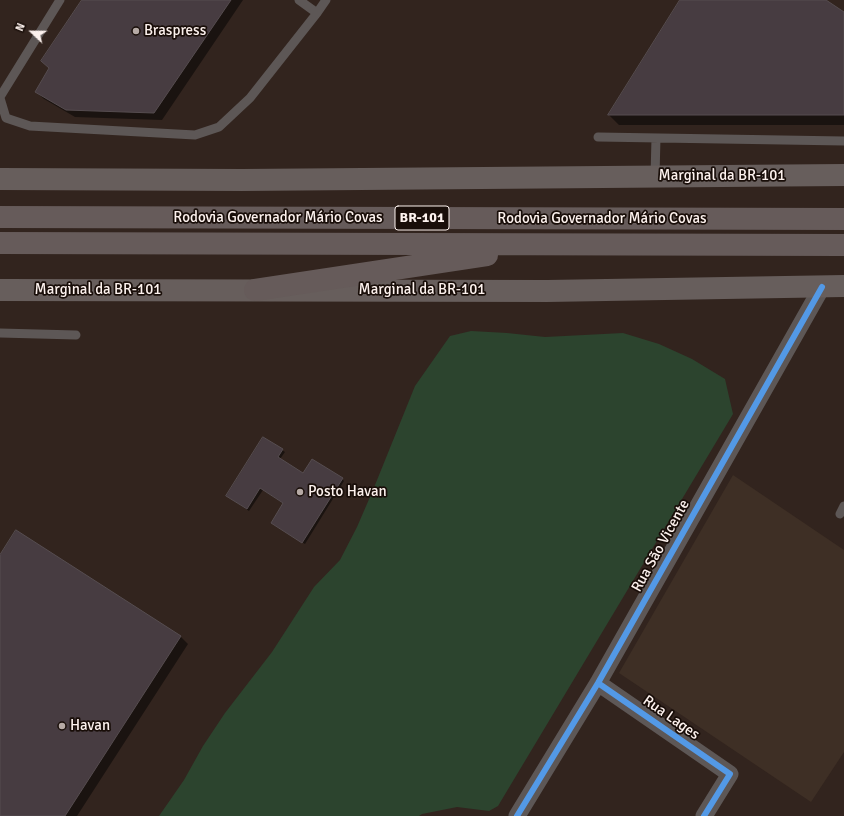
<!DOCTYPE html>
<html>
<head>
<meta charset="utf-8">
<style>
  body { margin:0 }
  #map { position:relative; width:844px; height:816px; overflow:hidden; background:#32241e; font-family:Signika,sans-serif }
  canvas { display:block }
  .north { position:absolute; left:12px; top:12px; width:40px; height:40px; -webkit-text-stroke:3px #190e09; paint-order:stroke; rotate:292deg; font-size:11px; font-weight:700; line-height:16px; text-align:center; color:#fdf2ee }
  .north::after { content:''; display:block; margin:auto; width:14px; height:18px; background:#fdf2ee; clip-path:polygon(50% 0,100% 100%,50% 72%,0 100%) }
</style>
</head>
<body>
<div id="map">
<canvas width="844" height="816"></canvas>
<div class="north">N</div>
</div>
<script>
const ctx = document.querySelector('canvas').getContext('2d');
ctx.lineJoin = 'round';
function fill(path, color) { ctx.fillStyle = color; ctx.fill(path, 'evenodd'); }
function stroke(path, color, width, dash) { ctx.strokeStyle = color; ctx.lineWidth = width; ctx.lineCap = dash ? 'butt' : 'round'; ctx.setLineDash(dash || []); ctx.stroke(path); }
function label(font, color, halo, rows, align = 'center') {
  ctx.font = font + ' Signika,sans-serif'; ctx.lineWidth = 3.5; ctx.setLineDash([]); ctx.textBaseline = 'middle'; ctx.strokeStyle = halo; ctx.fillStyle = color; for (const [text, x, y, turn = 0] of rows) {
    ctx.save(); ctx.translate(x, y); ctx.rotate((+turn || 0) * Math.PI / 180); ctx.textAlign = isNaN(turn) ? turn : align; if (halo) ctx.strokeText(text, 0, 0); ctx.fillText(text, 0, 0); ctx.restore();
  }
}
fill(new Path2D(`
  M733 475 844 550V752L811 802 619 673Z`), '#3e2f25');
fill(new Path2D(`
  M471 331 507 333 545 337 623 333 659 344 692 359 725 379 733 414 498 806 489 811 457 807 422 814 419 816H159L184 780 203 746 225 713 272 652 314 587 340 560 357 527 373 490 415 386 450 336Z`), '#2c442e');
fill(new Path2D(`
  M83 0H243L162 120 75 117 44 99 36 92 49 68 42 61Z
  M682 0H825L844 13V125H619L609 115Z
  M264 438 285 452 280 459 304 474 342 479 344 481 305 544 274 525 284 504 263 490 249 511 227 496Z
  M16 531 181 637 188 644 77 816H0V557Z`), '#0007');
const building = new Path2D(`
  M82 0H231L154 113 66 110 35 92 49 68 41 61Z
  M680 0H826L844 12V115H608Z
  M263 437 283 449 278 457 303 473 312 459 343 478 302 543 271 523 283 503 260 488 247 509 226 496Z
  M16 530 181 636 65 816H0V555Z`);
fill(building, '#473c41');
stroke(building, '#564d50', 1);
stroke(new Path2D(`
  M299 0 317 13
  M0 97 60 0
  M0 98 6 118 30 126 195 135 219 127 250 98 317 13 326 0
  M598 137 844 141
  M655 176 656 138
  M0 333 76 335
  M840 514 844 506`), '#5d5756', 9);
stroke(new Path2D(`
  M598 683 730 774 704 816
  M517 816 598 683 822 287`), '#5d5756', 17);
stroke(new Path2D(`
  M0 179 242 180 844 175
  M0 290 547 291 844 286`), '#675e5c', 22);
stroke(new Path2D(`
  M0 217 844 219
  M0 243 844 245
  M255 290 487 255`), '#665b5a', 22);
stroke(new Path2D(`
  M598 683 730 774 704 816
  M517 816 598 683 822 287`), '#5399e6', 6);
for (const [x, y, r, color] of [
  [136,31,4,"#b6aaa5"],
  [300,492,4,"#b6aaa5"],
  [62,726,4,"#b6aaa5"]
]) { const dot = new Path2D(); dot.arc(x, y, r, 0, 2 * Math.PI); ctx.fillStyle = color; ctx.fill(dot); stroke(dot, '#190e09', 1.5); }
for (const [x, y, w] of [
  [422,218,54]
]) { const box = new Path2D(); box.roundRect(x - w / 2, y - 12, w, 24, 3); ctx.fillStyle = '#190e09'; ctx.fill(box); stroke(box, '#fdf2ee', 1); }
label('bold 14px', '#fdf2ee', null, [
  ["BR-101",422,218]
]);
label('15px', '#fdf2ee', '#190e09', [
  ["Braspress",144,31],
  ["Posto Havan",308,492],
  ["Havan",70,726]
], 'left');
label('15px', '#fdf2ee', '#190e09', [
  ["Marginal da BR-101",722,176],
  ["Rodovia Governador Mário Covas",278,218],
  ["Rodovia Governador Mário Covas",602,219],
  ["Marginal da BR-101",98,290],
  ["Marginal da BR-101",422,290],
  ["Rua São Vicente",661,546,-61],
  ["Rua Lages",671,718,35]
]);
</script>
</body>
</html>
